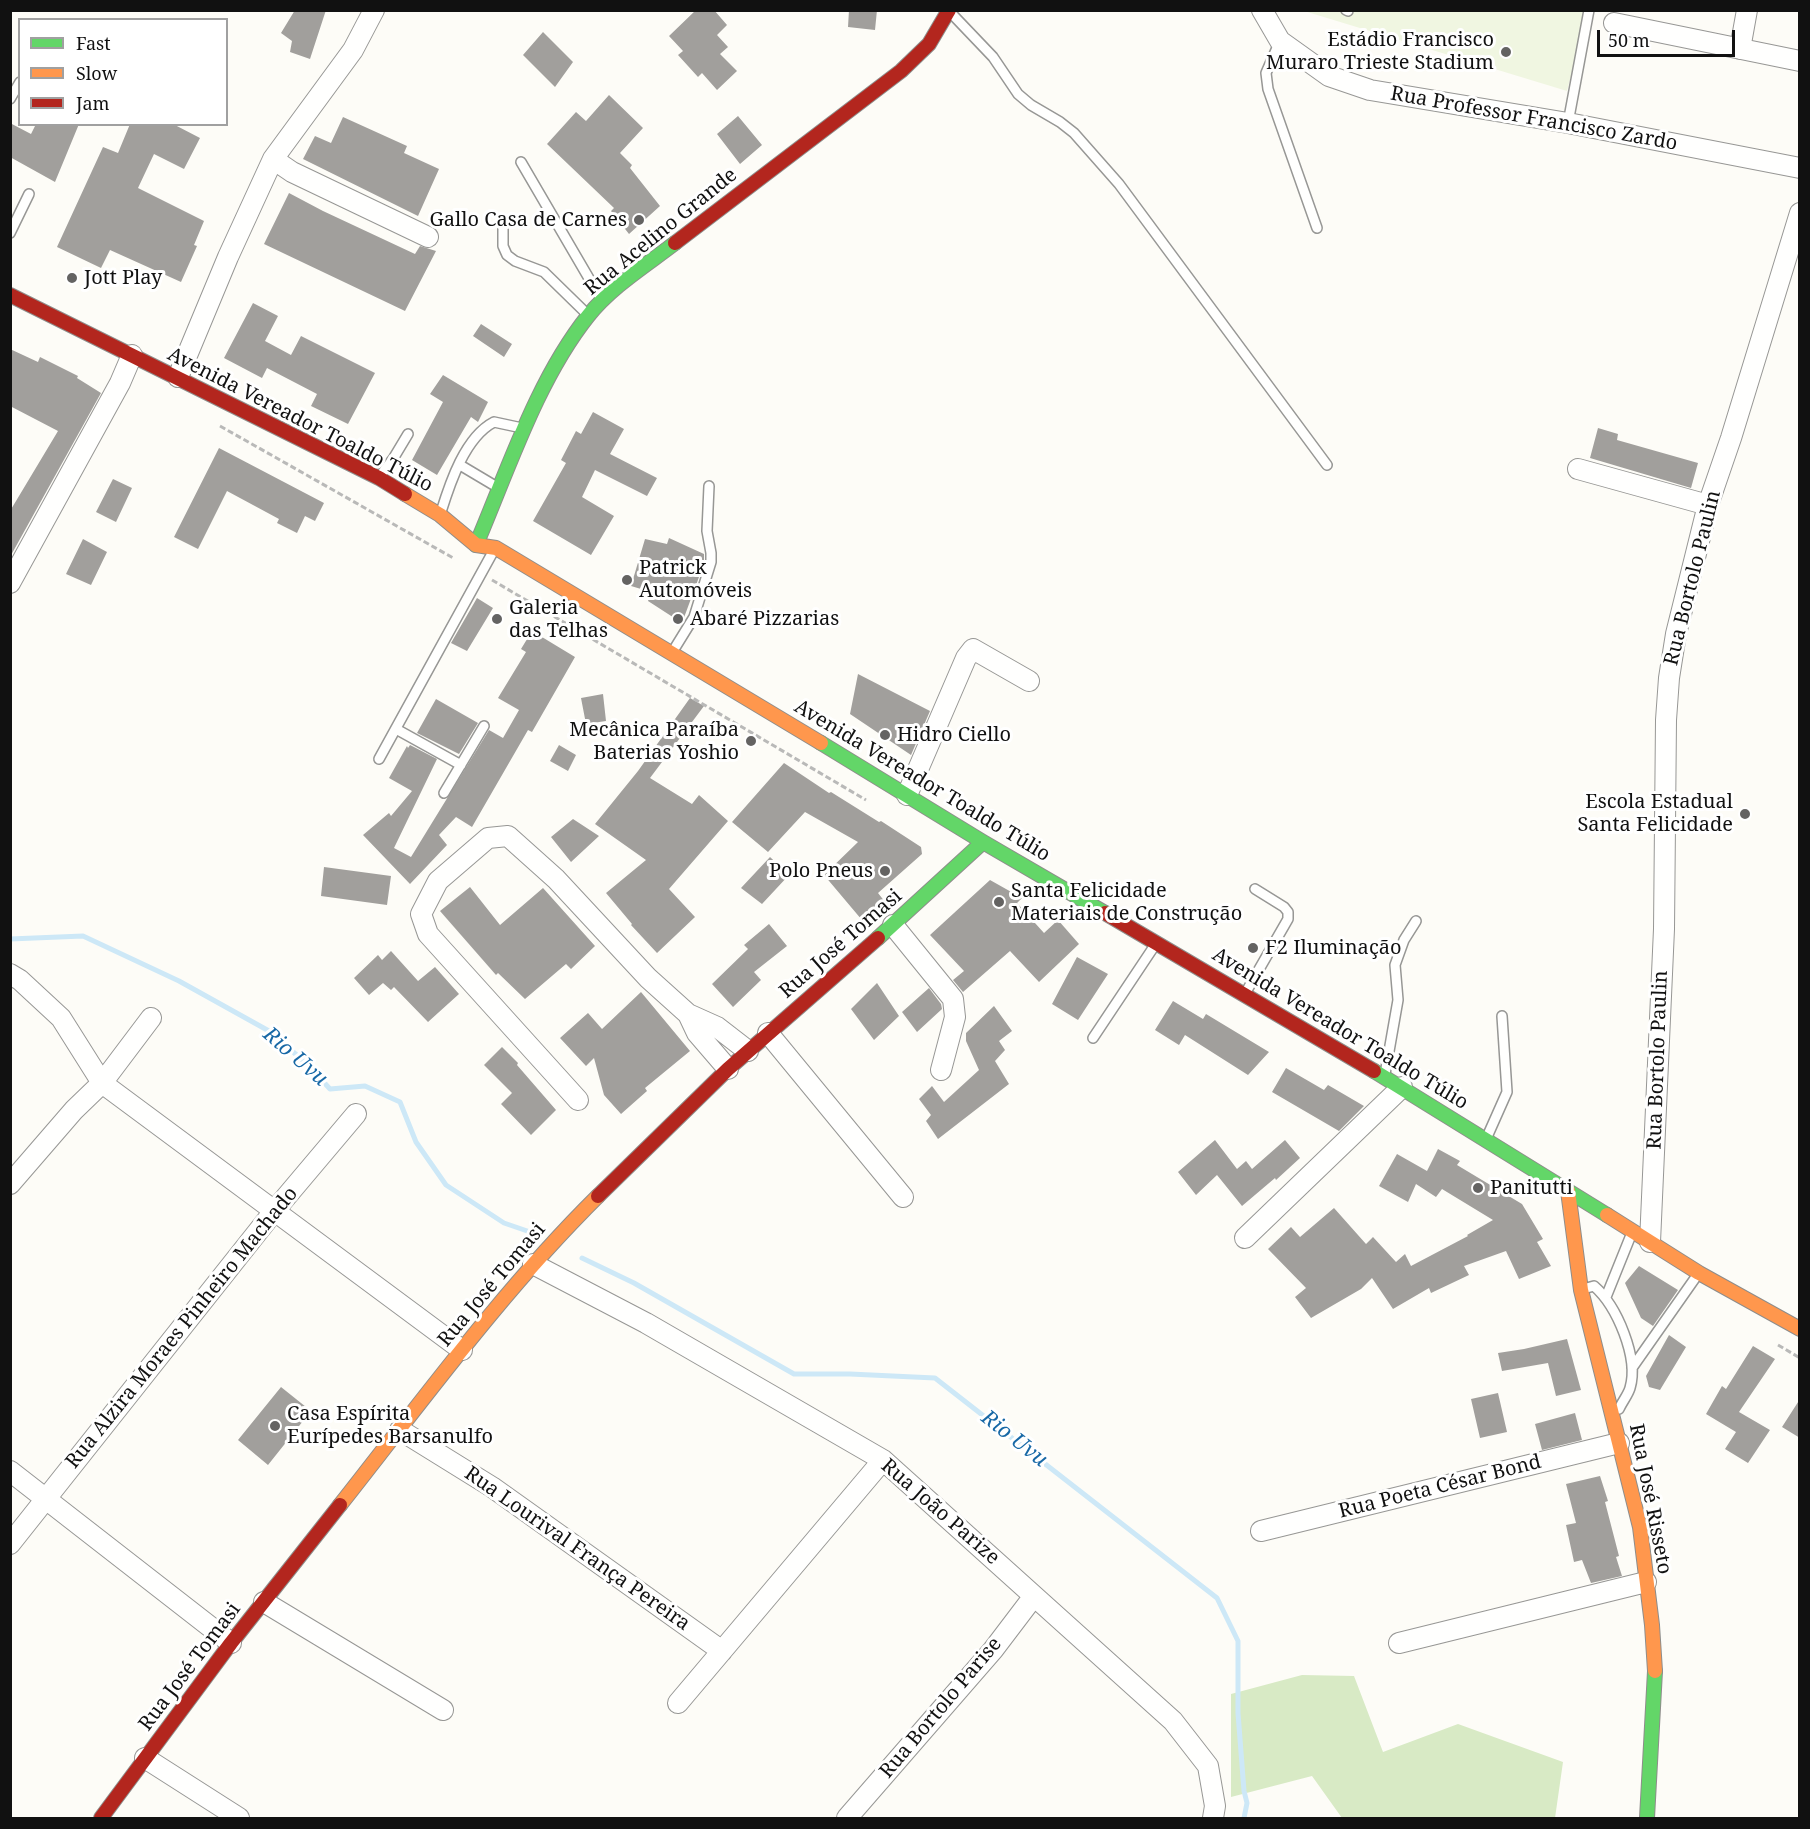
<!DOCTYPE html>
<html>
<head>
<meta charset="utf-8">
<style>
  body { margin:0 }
  #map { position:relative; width:1810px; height:1829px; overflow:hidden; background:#fdfcf7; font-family:"Noto Serif",serif }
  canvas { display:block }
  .frame { position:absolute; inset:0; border:12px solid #111; pointer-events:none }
  .legend { position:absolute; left:18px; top:18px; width:210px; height:108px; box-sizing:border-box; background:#fff; border:2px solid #a0a0a0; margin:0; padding:8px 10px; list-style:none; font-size:18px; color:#111 }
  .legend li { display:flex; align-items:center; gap:12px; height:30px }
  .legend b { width:30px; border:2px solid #a0a0a0 }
  .scale { position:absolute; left:1597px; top:30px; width:138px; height:27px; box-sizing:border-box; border:3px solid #111; border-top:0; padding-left:8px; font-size:18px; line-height:21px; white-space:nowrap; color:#111; -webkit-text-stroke:4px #fff; paint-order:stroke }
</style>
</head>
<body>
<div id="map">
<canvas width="1810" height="1829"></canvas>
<div class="frame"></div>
<ul class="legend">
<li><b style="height:8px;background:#63d668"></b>Fast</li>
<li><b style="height:8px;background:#ff974d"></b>Slow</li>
<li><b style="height:8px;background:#b3261e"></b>Jam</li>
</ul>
<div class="scale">50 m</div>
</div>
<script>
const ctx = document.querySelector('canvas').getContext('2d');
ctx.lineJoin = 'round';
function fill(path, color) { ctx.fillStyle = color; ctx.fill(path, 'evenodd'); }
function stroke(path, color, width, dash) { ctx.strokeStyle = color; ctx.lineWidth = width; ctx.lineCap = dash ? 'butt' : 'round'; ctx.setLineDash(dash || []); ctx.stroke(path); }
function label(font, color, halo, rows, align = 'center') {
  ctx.font = font + ' "Noto Serif",serif'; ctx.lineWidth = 6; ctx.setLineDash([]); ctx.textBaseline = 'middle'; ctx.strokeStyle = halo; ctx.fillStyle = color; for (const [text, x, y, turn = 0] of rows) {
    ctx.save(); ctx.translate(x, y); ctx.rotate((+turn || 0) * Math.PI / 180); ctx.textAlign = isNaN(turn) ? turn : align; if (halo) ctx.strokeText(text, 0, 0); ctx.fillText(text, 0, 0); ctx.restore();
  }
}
fill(new Path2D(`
  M1302 1675 1354 1676 1383 1752 1458 1724 1563 1762 1555 1818H1342L1312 1776 1231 1797V1694Z`), '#d8eac5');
fill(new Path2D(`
  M1304 11H1588L1567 91Z`), '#f0f6e1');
stroke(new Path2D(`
  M10 939 83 936 179 981 269 1031 307 1064 330 1089 365 1086 400 1102 416 1142 446 1185 504 1223 536 1234
  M582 1258 634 1283 794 1374H850L935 1378 1217 1598 1238 1641V1713L1244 1791 1247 1803 1244 1818`), '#cde8f7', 5);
fill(new Path2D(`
  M295 10H326L310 59 290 52 292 41 281 33Z
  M696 10H714L727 25 717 35 728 47 720 54 737 71 717 90 702 73 698 77 678 55 683 51 669 36Z
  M849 10H877L875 30 848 27Z
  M543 32 573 62 555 87 523 55Z
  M609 95 643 128 620 153 632 165 630 168 660 206 629 234 611 211 614 208 547 144 576 112 586 121Z
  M738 116 762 145 740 164 717 134Z
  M343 117 407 146 404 153 439 169 418 216 303 159 315 136 331 143Z
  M10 123 31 134 36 124H79L55 182 10 157Z
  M130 124H173L200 138 184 169 154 154 138 188 204 221 194 245 197 246 181 282 110 250 101 268 57 247 103 147 118 153Z
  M289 193 323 211 415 254 420 246 436 251 405 311 264 244Z
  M253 303 278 316 265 341 291 355 301 336 375 373 348 424 311 406 317 394 267 368 262 378 224 358Z
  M481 324 512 344 504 357 473 336Z
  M10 349 38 362 40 357 78 376 77 378 101 393 10 557V511L58 431 10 406Z
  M443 375 488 402 478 422 471 417 437 475 412 460 443 402 430 394Z
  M593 412 624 429 610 454 657 478 647 496 595 470 582 497 614 516 591 555 533 521 566 463 561 460 576 431 581 434Z
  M1598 428 1618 434 1617 440 1698 463 1691 488 1590 458Z
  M219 448 324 503 315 521 305 516 297 533 277 523 279 519 227 491 198 549 174 537Z
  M113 479 132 488 116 522 96 512Z
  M669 538 704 554V561L699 577 682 623 648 601 651 592 631 586 645 539 667 544Z
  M83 539 107 552 91 585 66 574Z
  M477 598 493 608 467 651 451 643Z
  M532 631 575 657 532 732 528 730 472 827 456 817 439 835 447 845 410 884 363 835 389 813 391 816 412 791 389 778 407 746 408 748 410 745 437 759 394 848 411 857 489 730 503 738 519 710 498 698 526 652 521 649Z
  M858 674 930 711 911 755 850 714Z
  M603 694 606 721 586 724 581 698Z
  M690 698 704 706 650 778 692 804 699 795 728 821 669 889 695 917 657 953 631 925 632 924 606 893 646 860 595 824 638 771Z
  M436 699 478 723 459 754 417 733Z
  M559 745 576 755 568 771 550 761Z
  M784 763 829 793 831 792 879 822 881 821 921 847 922 854 878 893 889 907 867 926 824 875 858 842 805 812 768 852 732 822Z
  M573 819 599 836 571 862 551 837Z
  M770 857 789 875 762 904 741 888Z
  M324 867 391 876 387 905 321 896Z
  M990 880 1022 898 1017 903 1044 933 1058 920 1079 944 1039 982 1010 951 963 992 953 980 964 971 930 935Z
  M470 887 500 925 543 888 595 946 571 969 566 964 525 999 498 973 496 975 440 911Z
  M769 924 787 946 754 972 761 980 733 1007 712 984 748 949 744 945Z
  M391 951 418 981 435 967 459 994 428 1022 394 987 391 990 383 983 369 995 354 978 378 955 382 960Z
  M1077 957 1108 974 1078 1020 1052 1004Z
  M877 983 899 1016 874 1040 851 1009Z
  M929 988 941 1004 942 1009 917 1032 902 1012Z
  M641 992 690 1051 645 1088 647 1091 621 1114 604 1095 594 1058 586 1066 560 1038 588 1013 602 1029Z
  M1173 1001 1203 1019 1206 1014 1269 1052 1248 1075 1185 1035 1179 1045 1155 1030Z
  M994 1006 1012 1031 999 1041 1005 1050 995 1061 1009 1084 938 1139 926 1121 931 1115 919 1099 932 1086 944 1102 979 1070 966 1041V1033Z
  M502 1047 518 1063 517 1065 556 1110 531 1135 501 1104 512 1093 484 1065Z
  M1286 1068 1324 1090 1328 1085 1364 1106 1339 1131 1272 1092Z
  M1215 1140 1237 1169 1246 1161 1252 1169 1285 1140 1300 1158 1276 1180 1275 1178 1242 1206 1217 1175 1196 1195 1178 1172Z
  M1438 1149 1460 1161 1457 1165 1522 1204 1543 1239 1537 1242 1551 1266 1519 1279 1506 1251 1464 1266 1469 1275 1431 1293 1429 1288 1393 1309 1372 1278 1361 1289 1311 1318 1295 1297 1306 1288 1268 1249 1291 1227 1300 1237 1334 1208 1366 1244 1373 1237 1396 1262 1405 1254 1411 1266 1468 1236 1467 1235 1493 1220 1442 1189 1436 1197 1416 1184 1408 1202 1379 1186 1397 1154 1427 1171Z
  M1639 1266 1678 1290 1653 1326 1641 1318 1625 1283Z
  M1669 1335 1686 1347 1660 1390 1649 1387 1646 1376Z
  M1567 1339 1581 1390 1556 1396 1548 1363 1502 1371 1498 1353 1524 1349Z
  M1753 1346 1775 1359 1739 1412 1770 1430 1748 1463 1725 1449 1736 1432 1706 1414 1722 1386 1726 1389Z
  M281 1387 311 1411 268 1465 238 1440Z
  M1498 1393 1507 1432 1480 1438 1471 1399Z
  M1800 1399V1438L1782 1427Z
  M1575 1413 1582 1440 1542 1450 1535 1424Z
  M1600 1476 1608 1501 1605 1502 1619 1556 1616 1557 1622 1576 1591 1583 1582 1560 1574 1562 1566 1525 1576 1523 1566 1484Z`), '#a19f9c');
const lane = new Path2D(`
  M1346 10 1348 11
  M951 13 993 57 1018 94 1031 105 1060 122 1074 133 1119 184 1327 465
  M1280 41 1266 73 1268 89 1317 228
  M10 99 20 82
  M1568 123 1589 10
  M521 162 601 299
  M503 227V246L507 255 515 261 544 272 587 314
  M10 233 29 194
  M460 465 497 487
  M380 476 393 459 408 434
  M441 512C450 483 465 437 494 422L522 428
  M673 651 694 617 711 562V553L707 531 709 486
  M396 729 461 765
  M379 759 494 550
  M444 793 484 726
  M1246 992 1288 919V912L1284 907 1255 889
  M1093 1038 1155 945
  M1385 1074 1398 1000 1395 965 1404 940 1416 921
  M1487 1137 1507 1092 1502 1016
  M1583 1289 1594 1286C1617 1306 1639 1358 1630 1388 1628 1395 1622 1402 1619 1409
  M1606 1297 1631 1235
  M1632 1368 1698 1274`);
const street = new Path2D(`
  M1262 10 1280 41 1329 76 1370 90 1568 123 1800 168
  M1614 23 1800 61
  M1740 49 1747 10
  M273 159 292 172 428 237
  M178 377 228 257 273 159 353 50 374 10
  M1578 469 1708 505
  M10 583 120 383 132 355
  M907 795 966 658 973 649 1029 681
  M893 925 953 999 955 1017 941 1070
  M10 974 20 980 61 1018 102 1083 462 1350
  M688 1014 697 1033 728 1069
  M768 1033 903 1197
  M578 1100 428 934 421 914 438 881 488 838 508 836 556 879 648 978 688 1014 717 1027 748 1051
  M10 1184 74 1110 102 1083 151 1018
  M1245 1238 1402 1087
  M1650 1242 1664 929 1666 720 1669 678 1676 634 1708 505 1731 438 1800 213
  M533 1264 646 1323 883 1460 1173 1721 1208 1766 1215 1806 1213 1818
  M400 1430 492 1487 722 1651
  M10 1471 231 1643
  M1261 1531 1619 1443
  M10 1544 275 1210 356 1114
  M264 1602 443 1710
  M1399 1643 1646 1582
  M678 1703 883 1460
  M145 1758 239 1818
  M847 1818 993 1650 1034 1596`);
const fast = new Path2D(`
  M476 545C508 470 537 380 588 316 611 287 645 266 675 243
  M821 743 983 842 1105 913
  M878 938 983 842
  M1374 1071 1607 1215
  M1647 1818 1655 1671`);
const slow = new Path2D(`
  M405 494 440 515 476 545 496 548 821 743
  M1568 1191 1581 1290 1640 1527 1652 1625 1655 1671
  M1607 1215 1699 1273 1800 1329
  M340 1505C423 1400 503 1290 598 1196`);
const jam = new Path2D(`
  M675 243 901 71 929 44 949 10
  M10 295 379 478 405 494
  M1105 913 1374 1071
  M598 1196 728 1069 878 938
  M101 1818 231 1643 340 1505`);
stroke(lane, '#979795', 12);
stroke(street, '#979795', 22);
stroke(fast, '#8e8d8b', 16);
stroke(slow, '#8e8d8b', 16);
stroke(jam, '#8e8d8b', 16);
stroke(new Path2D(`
  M220 426 455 559
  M492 580 866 800
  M1778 1345 1800 1358`), '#b9b9b8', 3, [6, 3]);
stroke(lane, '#fffffe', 9);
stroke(street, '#fffffe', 20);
stroke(fast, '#63d668', 14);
stroke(slow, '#ff974d', 14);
stroke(jam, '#b3261e', 14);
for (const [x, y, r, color] of [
  [1506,52,6,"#646362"],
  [639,220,6,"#646362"],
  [72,278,6,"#646362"],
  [627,580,6,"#646362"],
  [497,619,6,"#646362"],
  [678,619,6,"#646362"],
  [885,735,6,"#646362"],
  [751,741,6,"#646362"],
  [1745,814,6,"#646362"],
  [885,871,6,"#646362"],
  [999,902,6,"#646362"],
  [1253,948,6,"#646362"],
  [1478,1188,6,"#646362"],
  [275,1426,6,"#646362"]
]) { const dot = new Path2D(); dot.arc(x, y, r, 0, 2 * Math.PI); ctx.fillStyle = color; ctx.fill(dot); stroke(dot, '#fff', 2); }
label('20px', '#111', '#fff', [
  ["Estádio Francisco",1494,40,"right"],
  ["Muraro Trieste Stadium",1494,63,"right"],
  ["Gallo Casa de Carnes",627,220,"right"],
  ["Jott Play",84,278],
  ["Patrick",639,568],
  ["Automóveis",639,591],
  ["Galeria",509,608],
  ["das Telhas",509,631],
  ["Abaré Pizzarias",690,619],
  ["Mecânica Paraíba",739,730,"right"],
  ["Baterias Yoshio",739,753,"right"],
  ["Hidro Ciello",897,735],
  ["Escola Estadual",1733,802,"right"],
  ["Santa Felicidade",1733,825,"right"],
  ["Polo Pneus",873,871,"right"],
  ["Santa Felicidade",1011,891],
  ["Materiais de Construção",1011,914],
  ["F2 Iluminação",1265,948],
  ["Panitutti",1490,1188],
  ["Casa Espírita",287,1414],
  ["Eurípedes Barsanulfo",287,1437]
], 'left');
label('20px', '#111', '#fff', [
  ["Rua Professor Francisco Zardo",1534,119,10],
  ["Rua Acelino Grande",661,232,-39],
  ["Avenida Vereador Toaldo Túlio",300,420,27],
  ["Rua Bortolo Paulin",1693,578,-76],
  ["Avenida Vereador Toaldo Túlio",922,781,31],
  ["Rua José Tomasi",841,944,-41],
  ["Avenida Vereador Toaldo Túlio",1340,1029,31],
  ["Rua Bortolo Paulin",1658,1060,-88],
  ["Rua José Tomasi",492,1285,-50],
  ["Rua Alzira Moraes Pinheiro Machado",182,1328,-51],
  ["Rua Poeta César Bond",1440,1487,-14],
  ["Rua José Risseto",1650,1499,79],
  ["Rua João Parize",940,1512,41],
  ["Rua Lourival França Pereira",577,1549,35],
  ["Rua José Tomasi",190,1667,-53],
  ["Rua Bortolo Parise",941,1708,-50]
]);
label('italic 21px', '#1768a6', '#fff', [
  ["Rio Uvu",295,1057,41],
  ["Rio Uvu",1014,1439,38]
]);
</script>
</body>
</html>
